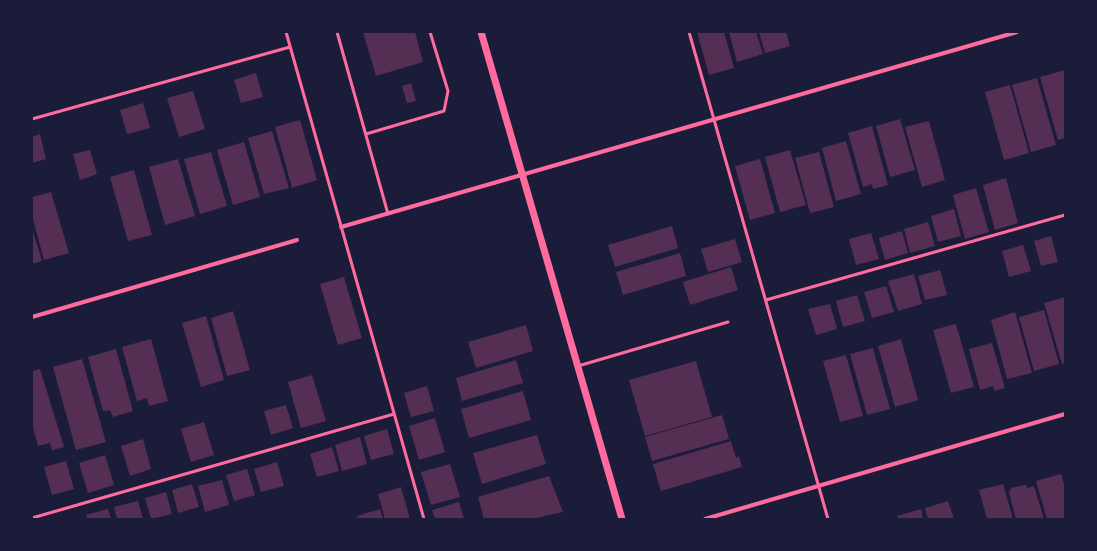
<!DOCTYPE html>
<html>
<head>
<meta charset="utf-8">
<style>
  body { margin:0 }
  #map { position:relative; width:1097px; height:551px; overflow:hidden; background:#1b1b3a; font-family:Lato,sans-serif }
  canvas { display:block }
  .frame { position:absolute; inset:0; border:33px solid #1b1b3a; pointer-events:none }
</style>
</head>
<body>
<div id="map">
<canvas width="1097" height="551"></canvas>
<div class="frame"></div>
</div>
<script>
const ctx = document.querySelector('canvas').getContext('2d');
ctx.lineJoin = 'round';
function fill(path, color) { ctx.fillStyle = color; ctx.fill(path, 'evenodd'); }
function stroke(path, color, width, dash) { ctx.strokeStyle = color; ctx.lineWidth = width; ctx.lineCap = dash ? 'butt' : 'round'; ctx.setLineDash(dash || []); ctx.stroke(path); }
fill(new Path2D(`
  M363 32H415L423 62 376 76Z
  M697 32H724L734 68 709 75Z
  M729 32H756L763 54 737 62Z
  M759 32H786L790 46 765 53Z
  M1065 70V138L1058 140 1040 77Z
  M256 73 263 97 241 103 234 80Z
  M1037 78 1056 145 1031 152 1012 85Z
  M411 83 416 101 407 103 402 86Z
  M1010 85 1029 153 1004 160 985 92Z
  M193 91 205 129 179 137 167 98Z
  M143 103 150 128 127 134 120 110Z
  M900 119 915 170 890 177 876 126Z
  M300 120 317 180 292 188 275 127Z
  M929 121 945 180 922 187 905 127Z
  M872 126 888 185 873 189 872 184 863 187 848 133Z
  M272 131 289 188 264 194 248 138Z
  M40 134 46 159 32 163V137Z
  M846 141 861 194 836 201 822 148Z
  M244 142 260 197 233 205 217 150Z
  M90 150 97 174 80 180 73 154Z
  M790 150 806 205 780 212 765 157Z
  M211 152 227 206 200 214 184 159Z
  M819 152 834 207 810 213 795 158Z
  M178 159 195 216 165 225 149 167Z
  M760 159 775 213 750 220 735 166Z
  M134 170 152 235 128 241 110 177Z
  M1006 178 1018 223 995 230 983 185Z
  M976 188 989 232 965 239 953 195Z
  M51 192 69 253 44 260 32 215V197Z
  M954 209 961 236 938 242 931 216Z
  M928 222 935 246 910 253 904 229Z
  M672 226 678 248 615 267 608 245Z
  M32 228 42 261 32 264Z
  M902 231 908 253 885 260 879 238Z
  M871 233 879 259 856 265 849 239Z
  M1051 236 1058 262 1041 266 1034 241Z
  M735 239 742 262 708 272 701 249Z
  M1023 245 1031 271 1009 277 1002 251Z
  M680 253 686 276 623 295 616 272Z
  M731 267 738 290 690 305 683 282Z
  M940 270 947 295 925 300 918 276Z
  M914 274 922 304 898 311 888 281Z
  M344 277 362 338 338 345 320 284Z
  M886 286 894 312 872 318 864 292Z
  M857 295 865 321 843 327 836 301Z
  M1065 297V363L1062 364 1044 303Z
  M830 304 837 329 816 335 808 309Z
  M1044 310 1059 364 1034 371 1019 317Z
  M233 311 250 370 227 376 211 318Z
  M1015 312 1032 373 1007 379 991 320Z
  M206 316 224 380 201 387 182 323Z
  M956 324 974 387 951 393 933 330Z
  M526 325 533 351 476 368 468 342Z
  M151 339 168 401 149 406 147 398 137 401 122 347Z
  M901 339 918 400 895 407 878 346Z
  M992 343 1005 388 994 391 993 386 980 390 969 349Z
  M873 348 890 409 867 415 850 354Z
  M116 349 133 411 113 417 110 410 103 411 88 357Z
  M846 355 863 416 840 422 823 361Z
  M82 359 106 442 76 450 53 367Z
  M516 360 523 383 462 401 456 378Z
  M696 361 712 417 645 436 629 380Z
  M40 369 64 447 52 450 50 443 38 446 32 424V371Z
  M312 375 326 421 301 428 288 382Z
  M427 386 434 411 411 417 404 393Z
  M523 391 531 420 469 438 461 409Z
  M286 405 293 428 271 435 264 411Z
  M722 415 729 439 652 461 645 437Z
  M435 418 445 452 419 460 409 426Z
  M204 422 214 455 191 462 181 429Z
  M387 429 394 454 371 460 364 436Z
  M537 435 546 464 482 484 473 453Z
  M360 437 367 464 342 471 335 445Z
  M143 439 151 469 130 476 121 446Z
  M731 441 736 458 739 456 742 467 661 491 653 464Z
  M332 447 339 471 317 477 310 454Z
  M105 455 114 485 88 493 79 463Z
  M66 461 74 489 52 495 44 467Z
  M277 462 284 486 261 492 254 469Z
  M450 464 460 497 431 505 421 472Z
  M247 469 255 495 234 501 226 475Z
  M1061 474 1065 487V519H1047L1036 481Z
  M549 476 563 512 532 519H484L478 497Z
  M222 480 229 505 205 512 198 486Z
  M192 484 199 507 178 513 172 490Z
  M1003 484 1013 519H987L979 490Z
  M1025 485 1028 488 1034 486 1044 519H1016L1009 493 1011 488Z
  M401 487 410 519H385L378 494Z
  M166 492 172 514 151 519 145 498Z
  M138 501 143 519H117L114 507Z
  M948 501 954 519H928L925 508Z
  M459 502 464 519H435L432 510Z
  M108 509 111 519H87L86 515Z
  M380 509 383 519H358L357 516Z
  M921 509 923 519H898L897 516Z`), '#542f53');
stroke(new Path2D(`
  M286 32 424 519
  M337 32 388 214
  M689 32 828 519
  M32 119 290 47
  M366 134 444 111 448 91 430 32
  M766 300 1065 215
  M578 366 728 322
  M32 518 394 414`), '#ff6b9d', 3);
stroke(new Path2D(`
  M341 227 1017 32
  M32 317 297 240
  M705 519 1065 414`), '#ff6b9d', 4);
stroke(new Path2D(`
  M481 32 622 519`), '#ff6b9d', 7);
</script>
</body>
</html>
